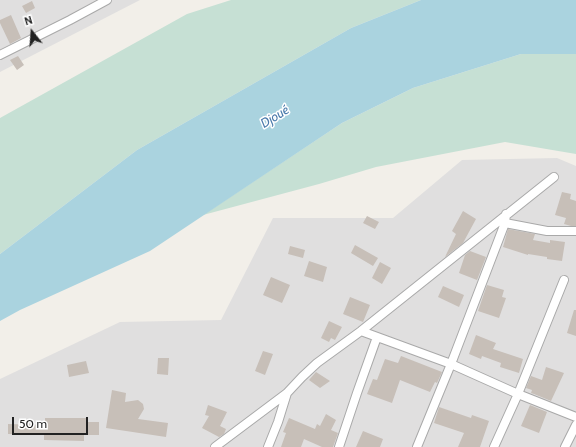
<!DOCTYPE html>
<html>
<head>
<meta charset="utf-8">
<style>
  body { margin:0 }
  #map { position:relative; width:576px; height:447px; overflow:hidden; background:#f2efe9; font-family:Cabin,sans-serif }
  canvas { display:block }
  .north { position:absolute; left:12px; top:12px; width:40px; height:40px; -webkit-text-stroke:3px #fff; paint-order:stroke; rotate:343deg; font-size:11px; font-weight:700; line-height:16px; text-align:center; color:#222 }
  .north::after { content:''; display:block; margin:auto; width:14px; height:18px; background:#222; clip-path:polygon(50% 0,100% 100%,50% 72%,0 100%) }
  .scale { position:absolute; left:12px; top:417px; width:76px; height:18px; box-sizing:border-box; border:2px solid #222; border-top:0; padding-left:5px; font-size:12px; line-height:14px; white-space:nowrap; color:#222; -webkit-text-stroke:3px #fff; paint-order:stroke }
</style>
</head>
<body>
<div id="map">
<canvas width="576" height="447"></canvas>
<div class="north">N</div>
<div class="scale">50 m</div>
</div>
<script>
const ctx = document.querySelector('canvas').getContext('2d');
ctx.lineJoin = 'round';
function fill(path, color) { ctx.fillStyle = color; ctx.fill(path, 'evenodd'); }
function stroke(path, color, width, dash) { ctx.strokeStyle = color; ctx.lineWidth = width; ctx.lineCap = dash ? 'butt' : 'round'; ctx.setLineDash(dash || []); ctx.stroke(path); }
function label(font, color, halo, rows, align = 'center') {
  ctx.font = font + ' Cabin,sans-serif'; ctx.lineWidth = 3; ctx.setLineDash([]); ctx.textBaseline = 'middle'; ctx.strokeStyle = halo; ctx.fillStyle = color; for (const [text, x, y, turn = 0] of rows) {
    ctx.save(); ctx.translate(x, y); ctx.rotate((+turn || 0) * Math.PI / 180); ctx.textAlign = isNaN(turn) ? turn : align; if (halo) ctx.strokeText(text, 0, 0); ctx.fillText(text, 0, 0); ctx.restore();
  }
}
fill(new Path2D(`
  M0 0H140L0 72Z
  M557 158 576 166V447H0V379L120 322 221 320 273 218H393L462 160Z`), '#e0dfdf');
fill(new Path2D(`
  M231 0H421L351 28 137 150 0 254V118L187 14Z
  M521 54H576V154L505 142 376 167 319 184 203 215 342 123 413 88Z`), '#c6e0d4');
fill(new Path2D(`
  M421 0H576V54H521L413 88 342 123 150 251 20 310 0 321V254L137 150 351 28Z`), '#aad3df');
fill(new Path2D(`
  M32 1 35 8 26 13 22 6Z
  M11 15 21 38 10 44 0 23V20Z
  M18 56 24 65 17 70 10 60Z
  M562 192 571 194 570 199 576 201V226H571L564 224 566 218 555 215Z
  M463 211 476 219 463 243 445 257 456 234 452 231Z
  M367 216 379 222 375 229 363 223Z
  M508 229 535 234 533 240 550 243V240L565 242 562 261 547 259V257L528 254V255L503 247Z
  M355 245 378 258 373 266 351 253Z
  M290 246 305 250 303 258 288 254Z
  M470 251 486 257 477 280 459 273 465 255Z
  M309 261 327 267 323 282 304 276Z
  M380 262 391 268 382 284 372 278Z
  M271 277 290 285 282 303 263 295Z
  M487 285 504 290 502 297 506 298 499 318 478 311Z
  M443 286 464 295 459 307 438 297Z
  M350 297 370 305 363 322 343 314Z
  M574 310H576V336L567 333Z
  M329 321 342 327 335 340 331 338 329 342 321 338Z
  M476 335 496 343 493 349 523 359 519 373 500 367 501 363 482 356 481 359 469 354Z
  M263 351 273 354 265 375 255 371Z
  M401 356 442 372 437 383 435 382 430 392 400 380 392 403 367 394 373 379 377 380 385 359 398 363Z
  M158 358H169L168 375 157 374Z
  M86 361 89 373 69 377 67 365Z
  M546 367 564 373 551 401 534 394 531 393 532 390 526 388 531 376 542 380Z
  M316 372 330 381 320 388 309 380Z
  M112 390 126 393 125 402 138 400 143 404 144 409 138 419 168 423 166 437 106 428Z
  M208 405 227 412 220 426 226 429 224 434 219 437 202 428 209 416 205 415Z
  M530 405 547 412 539 433 521 426Z
  M439 407 471 418 472 415 489 421 480 447H458L464 433 434 423Z
  M326 414 336 420 331 430 338 433 333 447H322L304 439 301 447H281L286 433 283 432 289 418 315 429 317 424 320 426Z
  M45 418H86V422H99V435H84V441L44 440V435L8 434V424L45 425Z
  M363 431 383 439 380 447H356Z`), '#c7bfb8');
const minor = new Path2D(`
  M0 55 70 20 107 0
  M505 223 547 231H576
  M361 331 451 364 518 394 576 417
  M215 447 287 393 302 377 317 363 361 331 554 177
  M268 447 278 422 287 393
  M339 447 357 393 377 337
  M417 447 451 364 505 223 506 214
  M494 447 518 394 564 280
  M565 447 576 425`);
stroke(minor, '#a9a9a9', 10);
stroke(minor, '#fff', 8);
label('italic 13px', '#4a7aab', '#fff', [
  ["Djoué",275,117,-32]
]);
</script>
</body>
</html>
